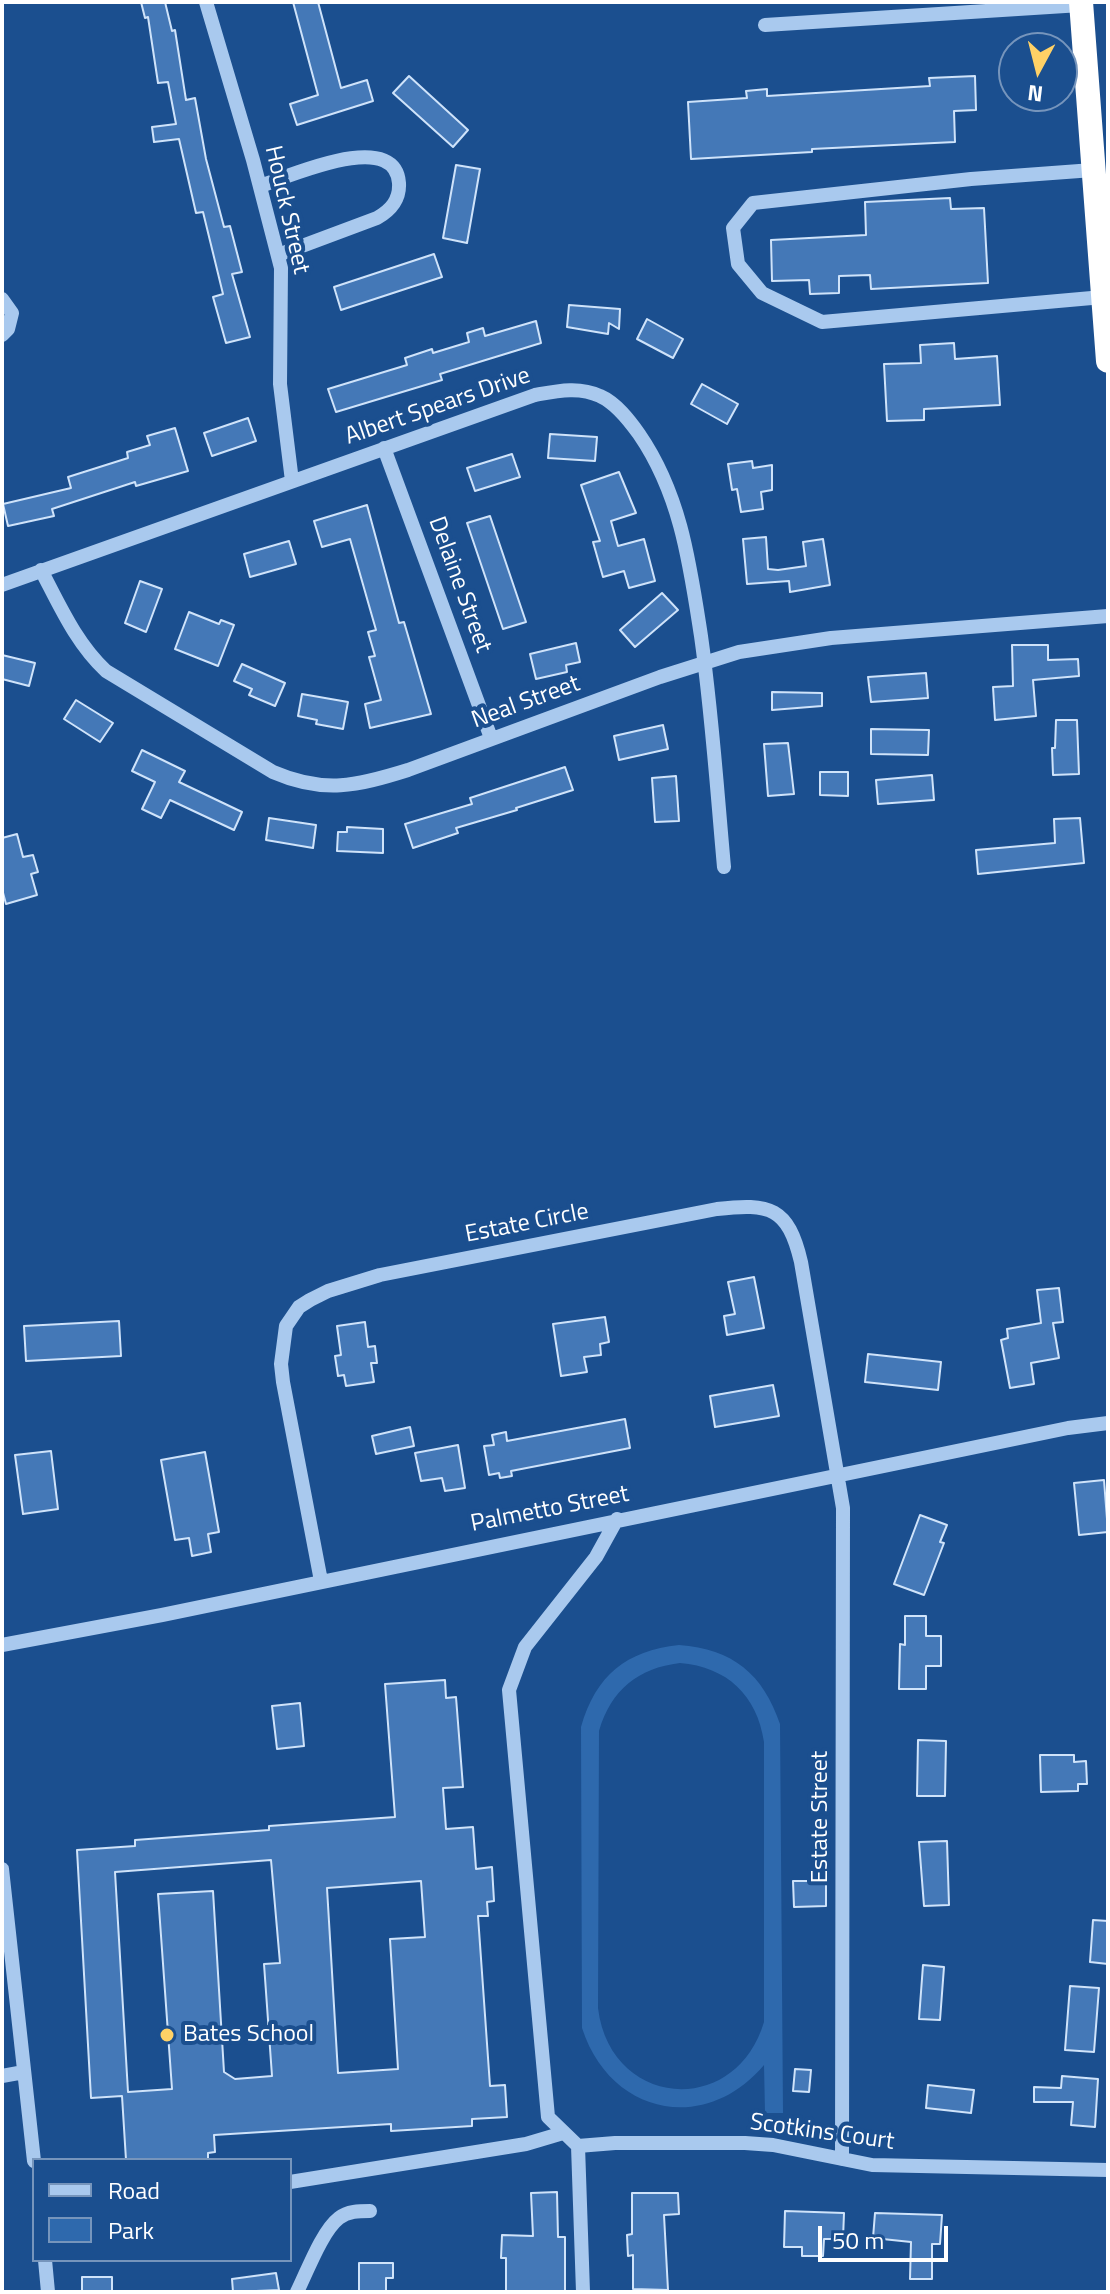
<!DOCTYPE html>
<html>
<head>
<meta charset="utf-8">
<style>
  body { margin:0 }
  #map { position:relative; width:1110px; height:2294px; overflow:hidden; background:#1b4f8f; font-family:"Titillium Web",sans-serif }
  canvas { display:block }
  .frame { position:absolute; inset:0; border:4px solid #fff; pointer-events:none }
  .legend { position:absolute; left:32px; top:2158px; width:260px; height:104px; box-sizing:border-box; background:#1b4f8f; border:2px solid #7695bc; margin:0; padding:10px 14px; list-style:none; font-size:24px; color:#fff }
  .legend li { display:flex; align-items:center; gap:16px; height:40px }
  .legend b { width:40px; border:2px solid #7695bc }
  .north { position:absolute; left:998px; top:32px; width:80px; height:80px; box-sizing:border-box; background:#1b4f8f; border:2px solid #7695bc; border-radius:50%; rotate:187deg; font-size:22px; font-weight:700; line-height:32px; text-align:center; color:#fff }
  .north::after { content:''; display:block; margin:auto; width:28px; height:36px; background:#ffd166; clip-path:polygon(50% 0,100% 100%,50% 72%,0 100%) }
  .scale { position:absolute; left:818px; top:2226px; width:130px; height:36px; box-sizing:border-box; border:4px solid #fff; border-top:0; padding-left:10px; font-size:24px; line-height:28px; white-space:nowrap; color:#fff; -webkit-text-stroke:6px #1b4f8f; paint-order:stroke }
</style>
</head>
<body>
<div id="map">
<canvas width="1110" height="2294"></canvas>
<div class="frame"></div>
<ul class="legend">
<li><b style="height:10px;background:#a9c9ee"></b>Road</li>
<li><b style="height:22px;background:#2e69ad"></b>Park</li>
</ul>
<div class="north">N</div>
<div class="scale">50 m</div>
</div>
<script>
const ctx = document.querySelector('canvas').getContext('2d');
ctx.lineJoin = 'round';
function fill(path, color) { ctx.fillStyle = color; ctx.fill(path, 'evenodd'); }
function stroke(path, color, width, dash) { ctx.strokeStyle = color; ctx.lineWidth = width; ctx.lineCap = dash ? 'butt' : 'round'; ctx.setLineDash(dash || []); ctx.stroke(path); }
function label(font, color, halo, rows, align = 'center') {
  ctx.font = font + ' "Titillium Web",sans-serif'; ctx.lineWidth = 8; ctx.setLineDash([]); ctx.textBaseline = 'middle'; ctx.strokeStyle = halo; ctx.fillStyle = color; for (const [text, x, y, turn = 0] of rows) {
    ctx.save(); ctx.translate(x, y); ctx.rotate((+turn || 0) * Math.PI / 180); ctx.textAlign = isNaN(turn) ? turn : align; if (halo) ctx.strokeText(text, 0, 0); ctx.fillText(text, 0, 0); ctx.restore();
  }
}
fill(new Path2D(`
  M679 1645C733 1649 763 1674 780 1724L783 2113H765L764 2065C705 2135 610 2115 582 2028L581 1727C596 1675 626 1651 679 1645ZM680 1663C727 1667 757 1695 764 1742V2022C735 2119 610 2108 598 2008L599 1731C611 1690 638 1668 680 1663Z`), '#2e69ad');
const building = new Path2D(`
  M141 2H165L172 31 175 30 186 100 195 98 206 159 224 227 230 226 242 272 232 274 250 337 226 343 213 297 223 294 203 212 196 213 179 139 154 142 152 127 176 124 168 82 158 83 148 17 145 18Z
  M293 2H318L341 88 367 80 373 101 297 125 290 104 318 95Z
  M409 76 468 130 453 147 393 93Z
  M975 76 976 110 954 111 955 142 812 149V152L691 159 688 102 747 98 746 91 767 89V96L930 86 929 78Z
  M456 165 480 169 467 243 443 238Z
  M950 198 951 209 984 208 988 283 871 289 870 275 839 276V293L810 294 809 280 772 281 771 240 866 235 865 202Z
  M434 254 442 277 341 310 334 287Z
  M569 305 620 309 619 329 609 323 608 334 567 327Z
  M647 319 683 339 673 358 637 339Z
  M536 321 541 343 440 374 442 380 336 412 328 389 407 365 405 358 432 349 433 353 469 342 467 333 483 328 485 336Z
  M954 343 955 359 997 356 1000 405 924 409V420L887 421 884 364 921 363 920 345Z
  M702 384 738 404 727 424 691 404Z
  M248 418 256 441 212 456 204 433Z
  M175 428 188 471 136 486 135 482 52 509 54 516 8 526 3 504 71 488 68 477 128 458 127 452 150 445 147 436Z
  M550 434 597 437 595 461 548 458Z
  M512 454 520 477 475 491 467 468Z
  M752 461 753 468 772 465V490L761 492 763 509 741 512 737 489 732 490 728 464Z
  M619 472 636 513 611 521 618 546 644 539 655 581 629 588 624 571 603 577 593 542 600 541 581 485Z
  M367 505 399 623 404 622 431 714 370 728 365 704 381 700 369 657 375 656 368 632 376 630 350 539 322 547 314 521Z
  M490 516 526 622 503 629 467 523Z
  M766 537 768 569 778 570 806 566 803 542 823 539 830 585 790 592 789 581 747 584 743 539Z
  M289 541 296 564 250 577 244 554Z
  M140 581 162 589 146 632 125 623Z
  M662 593 678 610 635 647 620 630Z
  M189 612 219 624 221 620 234 625 218 666 175 649Z
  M576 643 580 662 566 665 567 672 536 679 530 654Z
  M1012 645H1048V660L1078 659 1079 676 1033 680 1036 716 995 720 993 687 1013 686Z
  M2 655 35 663 29 686 2 679Z
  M242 664 285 683 275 706 249 695 252 689 234 681Z
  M926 673 928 698 871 702 868 677Z
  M772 692 822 693V706L772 710Z
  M302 694 348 702 343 729 316 724 317 720 298 716Z
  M76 700 113 723 100 742 64 719Z
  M1056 720H1077L1079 774 1053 775 1052 748H1055Z
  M663 725 668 749 619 760 614 736Z
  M871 729 929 730 928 755 871 754Z
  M788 743 794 794 768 796 764 744Z
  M142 750 185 771 179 782 242 812 234 830 170 800 161 818 142 809 155 782 132 771Z
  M565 767 573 790 516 808 517 810 456 828 458 833 413 848 405 824 472 804 470 798Z
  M820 772H848V796L820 795Z
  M932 775 934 800 878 804 876 780Z
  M676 776 679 821 655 822 652 778Z
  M269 818 316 825 313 848 266 840Z
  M1080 818 1084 863 978 874 976 850 1055 843 1054 819Z
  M347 827 383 829V853L337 851 338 832H347Z
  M17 834 23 857 33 855 38 872 31 874 37 895 6 904 2 889V838Z
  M754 1277 764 1328 727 1335 724 1316 735 1314 728 1282Z
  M1059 1288 1063 1322 1053 1323 1059 1358 1031 1363 1034 1384 1010 1388 1001 1340 1008 1338 1007 1329 1041 1323 1037 1290Z
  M605 1317 609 1342 600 1344 601 1355 584 1357 587 1372 561 1376 553 1324Z
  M119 1321 121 1356 26 1361 24 1326Z
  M365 1322 368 1347 375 1346 377 1363H371L374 1382 346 1386 344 1375 338 1376 335 1356 341 1355 337 1326Z
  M868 1354 941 1362 938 1390 865 1382Z
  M773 1385 779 1416 715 1427 710 1396Z
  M625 1419 630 1448 511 1471 512 1476 500 1478 499 1473 489 1475 484 1446 494 1445 492 1435 506 1432 507 1441Z
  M410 1427 414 1446 376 1454 372 1436Z
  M458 1445 465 1488 445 1491 442 1478 421 1481 415 1453Z
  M51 1451 58 1509 23 1514 15 1455Z
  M205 1452 219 1532 208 1534 211 1552 192 1556 189 1538 175 1540 161 1460Z
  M1104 1480 1108 1532 1079 1535 1074 1483Z
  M920 1515 947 1525 940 1542 944 1543 924 1595 894 1584Z
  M905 1616H926V1636H941V1666H926V1689H899L900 1644 905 1645Z
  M445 1680 446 1698 456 1697 463 1787 443 1788 446 1829 473 1827 476 1869 492 1867 494 1901 487 1902 488 1916H478L490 2086 505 2085 507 2117 472 2119V2126L391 2131V2124L214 2135 215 2152 208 2153V2160H126L122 2096 91 2098 77 1850 135 1846V1840L269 1830V1826L395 1817 385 1684ZM271 1860 280 1963 264 1964 272 2076 235 2079 224 2072 213 1891 158 1894 172 2089 128 2092 115 1872ZM421 1881 425 1937 390 1939 398 2069 338 2073 327 1888Z
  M300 1703 304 1746 277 1749 272 1706Z
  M918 1740 946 1741 945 1796H917Z
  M1040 1755H1074V1762L1086 1761 1087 1784H1078V1791L1041 1792Z
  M947 1841 949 1905 924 1906 919 1842Z
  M793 1881H826V1906L794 1907Z
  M1093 1920 1108 1921V1964L1090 1962Z
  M923 1965 944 1967 940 2020 919 2019Z
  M1070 1986 1099 1988 1094 2052 1065 2050Z
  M795 2069 811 2070 809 2092 793 2091Z
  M1062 2076 1098 2079 1095 2127 1071 2125 1073 2102H1034V2087L1061 2088Z
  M928 2085 974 2090 971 2113 926 2108Z
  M557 2192 558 2237H565V2292L506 2291V2258H501L502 2235 533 2236 531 2193Z
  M632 2193H678L679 2214 664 2215 668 2290 633 2289V2255L628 2256 627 2235 632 2234Z
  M785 2211 844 2213 843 2239H824L823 2256H802V2247H784Z
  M875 2213 942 2215 940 2244H932V2279H910L911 2242 873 2238Z
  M359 2263H393V2278H386V2292H359Z
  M276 2273 279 2290 233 2292 232 2279Z
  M82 2277H112V2292H82Z`);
fill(building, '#4478b7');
stroke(building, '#cfe3fa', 2);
stroke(new Path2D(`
  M206 2 253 160 281 268 280 384 292 481
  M765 25 1081 5
  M1093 170 971 179 753 203 733 228 738 264 762 293 822 322 1103 297
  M260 186C288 177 395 128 399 183 400 200 391 210 377 218L278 255
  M2 299 12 313 8 329 2 335
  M384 448 491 738
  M41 570C60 606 76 643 106 671L273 772C324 794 357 786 408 770L660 677 739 652 831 638 1108 616
  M2 585 535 395C557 391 579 386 600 396 616 403 629 420 639 434 681 495 690 565 701 636 712 713 717 790 724 867
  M321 1581 283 1382 281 1364 286 1326 299 1307 310 1300 328 1291 380 1275 717 1209C770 1203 788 1207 801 1262L843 1508 842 2159
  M2 1645 162 1615 1068 1428 1108 1423
  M2 1869 34 2161
  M2 2076 24 2072
  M578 2146 548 2117 509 1690 525 1647 596 1557 617 1519
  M578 2146 615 2143H745L773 2145 872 2165 1108 2170
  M578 2146 583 2292
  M290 2182 526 2144 563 2133
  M45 2260 48 2292
  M297 2292C307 2272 322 2231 339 2218 348 2211 359 2211 370 2211`), '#a9c9ee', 14);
stroke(new Path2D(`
  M1081 2 1108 361`), '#fff', 24);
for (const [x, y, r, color] of [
  [167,2035,8,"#ffd166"]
]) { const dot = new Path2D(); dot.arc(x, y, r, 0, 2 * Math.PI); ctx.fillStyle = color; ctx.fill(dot); stroke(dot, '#1b4f8f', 3); }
label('24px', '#fff', '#1b4f8f', [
  ["Houck Street",286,210,77],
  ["Albert Spears Drive",438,407,-19],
  ["Delaine Street",459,585,70],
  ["Neal Street",526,703,-20],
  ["Estate Circle",527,1224,-11],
  ["Palmetto Street",550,1510,-11],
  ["Estate Street",821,1817,-90],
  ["Scotkins Court",822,2133,8]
]);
label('24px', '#fff', '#1b4f8f', [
  ["Bates School",183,2035]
], 'left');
</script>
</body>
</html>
